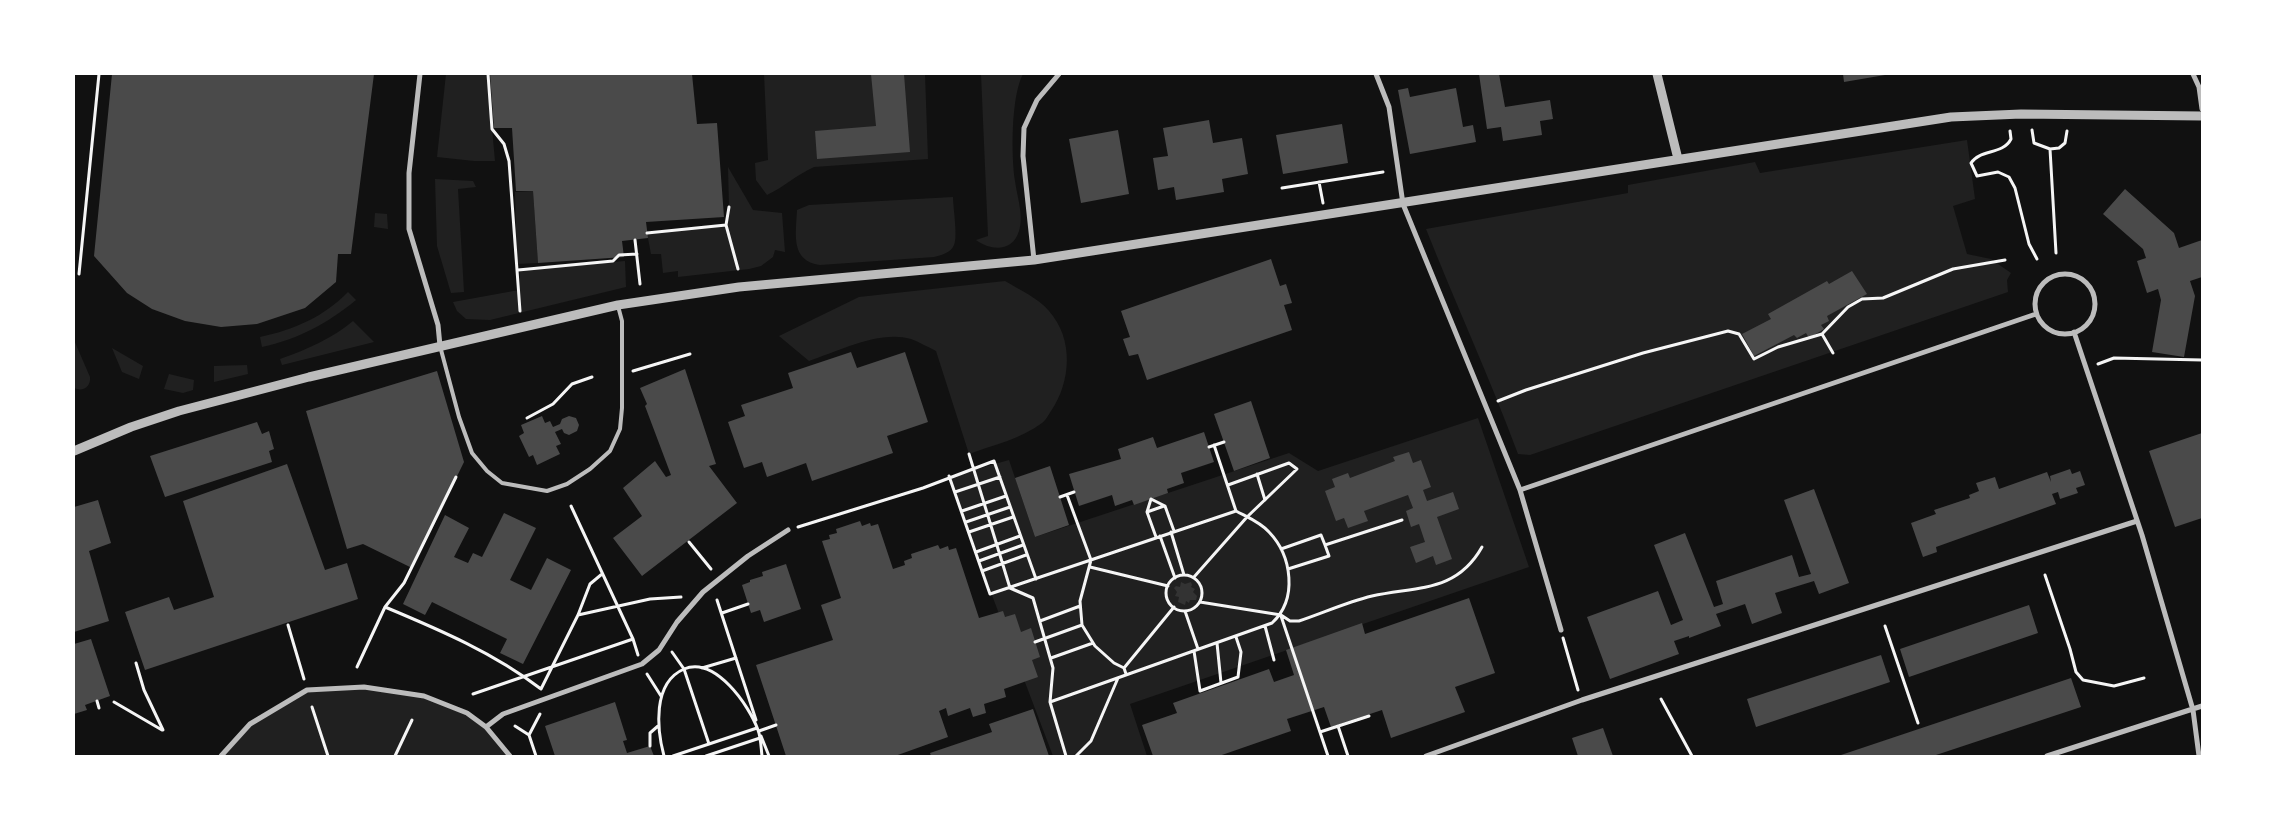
<!DOCTYPE html>
<html>
<head>
<meta charset="utf-8">
<style>
  body { margin:0 }
  #map { position:relative; width:2276px; height:830px; overflow:hidden; background:#111; font-family:Ubuntu,sans-serif }
  canvas { display:block }
  .frame { position:absolute; inset:0; border:75px solid #fff; pointer-events:none }
</style>
</head>
<body>
<div id="map">
<canvas width="2276" height="830"></canvas>
<div class="frame"></div>
</div>
<script>
const ctx = document.querySelector('canvas').getContext('2d');
ctx.lineJoin = 'round';
function fill(path, color) { ctx.fillStyle = color; ctx.fill(path, 'evenodd'); }
function stroke(path, color, width, dash) { ctx.strokeStyle = color; ctx.lineWidth = width; ctx.lineCap = dash ? 'butt' : 'round'; ctx.setLineDash(dash || []); ctx.stroke(path); }
fill(new Path2D(`
  M446 74H487L495 161H474L437 157Z
  M764 74H925L928 159 814 167C796 175 784 187 767 195L756 180 755 163 768 160Z
  M981 74H1023C1011 96 1011 156 1015 181 1017 196 1024 216 1019 231 1013 252 991 251 976 240L988 236Z
  M1967 140 1975 199 1953 206 1967 254 1991 259 2011 273 2007 280 2008 292 1530 455 1518 454C1490 378 1456 305 1426 229L1628 193V185L1755 162 1760 173Z
  M728 167 753 210 782 213 785 252 775 250 773 257 761 266 749 269 678 277V271L663 273 661 254H651L647 233 726 225 729 207Z
  M435 179 473 181 476 187 458 189 464 292 451 293 437 246Z
  M533 191 538 263 517 264 515 192Z
  M953 197C953 207 958 237 954 245 951 253 941 255 934 257L820 265C790 261 796 234 797 210L809 205Z
  M375 213 387 214 388 229 374 227Z
  M625 261 626 287 490 320 466 319 457 311 453 302 519 290 520 301V270Z
  M1005 281C1020 290 1038 298 1049 311 1074 339 1071 382 1051 411 1049 414 1046 420 1042 423 1021 439 993 445 969 454L936 351C928 347 919 342 911 339 879 330 839 351 809 361L779 336 859 297Z
  M348 292 356 300C327 324 298 339 262 347L260 337C293 330 324 317 348 292Z
  M353 321 374 342 282 365 280 359C308 349 331 339 353 321Z
  M74 340 90 377C91 387 83 392 74 388Z
  M112 348 143 366 139 379 122 372Z
  M247 365 248 374 214 382V366Z
  M169 374 194 380 193 390 183 393 164 389Z
  M1478 418 1529 567 1130 704 1147 756H1053L979 561 949 477 1009 460 1035 537 1289 453 1318 471Z
  M364 687C403 693 455 698 486 727 495 735 502 747 510 756H221L250 724 307 690Z`), '#202020');
fill(new Path2D(`
  M1181 582 1185 584 1191 582 1192 585 1191 587 1195 589 1193 592 1197 596 1196 600H1190L1189 603 1186 601 1185 605 1178 602 1179 597 1175 596 1177 592 1174 588 1176 586 1180 587Z`), '#333');
fill(new Path2D(`
  M112 74H374L351 254H338L336 282 305 308 257 324 221 327 185 321 152 309 127 293 94 256Z
  M490 74H692L697 124 717 123 724 217 646 222 648 238 622 241 624 257 538 263 533 191H516L512 128H494Z
  M871 74H904L910 152 817 159 815 131 876 126Z
  M1479 74H1499L1505 107 1550 100 1553 119 1540 121 1542 135 1503 141 1501 127 1487 129Z
  M1843 74H1885V75L1844 82Z
  M1408 88 1410 97 1456 88 1463 127 1473 125 1476 142 1410 154 1398 90Z
  M1209 120 1213 143 1242 138 1248 174 1222 179 1224 192 1176 200 1174 187 1158 190 1153 158 1168 156 1163 128Z
  M1342 124 1348 163 1283 174 1276 135Z
  M1118 130 1129 194 1081 203 1069 139Z
  M2125 189 2174 233 2179 248 2202 240V277L2190 281 2195 296 2184 357 2152 352 2161 300 2158 289 2147 293 2137 261 2146 258 2143 249 2103 214Z
  M1271 259 1280 286 1286 284 1292 303 1284 305 1292 330 1147 380 1138 354 1129 356 1123 339 1130 337 1121 311Z
  M1852 271 1867 294 1827 316 1829 321 1821 325 1824 329 1809 338 1806 333 1797 338 1794 335 1754 356 1742 334 1771 319 1768 314 1827 281 1829 284Z
  M851 352 857 368 905 352 928 422 887 436 893 453 812 481 806 463 767 477 762 462 744 468 728 422 745 416 741 405 793 388 788 373Z
  M685 369 716 464 709 466 737 503 642 576 613 538 642 516 623 488 655 461 666 477 671 475 645 406 647 404 640 388Z
  M437 371 464 462 412 568 363 544 347 549 306 411Z
  M1251 401 1270 458 1234 471 1214 414Z
  M542 416 545 423 550 421 553 427 560 424 562 419 569 416 576 418 579 425 577 431 569 435 564 433 562 429 555 432 561 444 556 446 560 454 537 465 533 455 529 457 519 436 524 433 521 425Z
  M257 422 262 434 269 431 274 449 269 451 272 462 165 497 150 456Z
  M1204 432 1214 462 1181 473 1184 483 1167 489 1168 493 1134 505 1132 500 1115 506 1112 495 1079 506 1069 474 1121 459 1118 449 1153 437 1157 448Z
  M2202 433V518L2175 527 2149 451Z
  M1409 452 1413 463 1421 460 1431 487 1423 490 1427 501 1453 492 1459 509 1437 517 1452 559 1436 565 1433 556 1416 563 1410 547 1425 542 1419 524 1411 527 1406 511 1413 508 1408 495 1364 511 1368 521 1348 528 1344 518 1336 521 1325 491 1335 487 1332 479 1348 473 1350 478 1395 461 1393 457Z
  M287 464 325 570 347 563 358 599 145 670 125 612 169 597 174 610 214 597 183 501Z
  M1050 466 1069 525 1035 537 1015 478Z
  M2070 469 2072 474 2080 471 2085 485 2076 488 2078 493 2060 499 2058 492 2052 494 2056 504 1936 547 1937 552 1923 557 1911 523 1936 514 1934 510 1970 498 1969 495 1979 491 1976 483 1995 477 1999 489 2047 472 2051 482 2050 476Z
  M1814 489 1849 583 1819 594 1814 581 1775 593 1782 613 1752 624 1745 604 1716 614 1721 626 1689 638V636L1674 641 1679 654 1610 679 1587 617 1658 591 1671 625 1683 620 1654 545 1685 533 1714 607 1723 604 1716 581 1792 555 1799 577 1811 574 1784 500Z
  M98 500 111 543 89 551 109 621 74 632V507Z
  M504 513 536 528 510 580 531 590 547 558 571 570 523 664 500 653 507 639 432 602 425 615 403 604 445 515 469 528 454 557 468 563 473 553 482 557Z
  M860 521 862 526 870 523 871 526 878 524 893 569 905 565 904 561 912 558 911 554 938 545 940 549 948 546 949 550 956 548 979 618 1003 611 1005 617 1015 614 1021 632 1031 628 1040 657 1032 660 1038 677 1004 689 1006 697 984 704 986 713 973 717 970 708 948 716 946 708 939 711 948 737 895 756H786L756 665 833 640 821 605 841 598 822 541 830 539 829 535 837 533 836 529Z
  M786 564 801 609 764 622 760 610 751 613 742 585 750 582V580L763 576 762 572Z
  M1469 598 1495 673 1455 687 1465 712 1391 738 1382 710 1331 727 1324 707 1287 719 1291 731 1219 756H1153L1142 725 1177 713 1173 703 1269 669 1274 682 1294 675 1286 650 1362 623 1365 634Z
  M2029 605 2038 633 1909 677 1900 649Z
  M91 639 110 696 85 705 87 710 74 714V644Z
  M1881 655 1890 682 1756 727 1747 699Z
  M2071 678 2081 707 1933 756H1838Z
  M615 702 627 740 623 741 627 753 650 746 654 756H555L545 726Z
  M1033 709 1049 756H931L930 753 992 732 989 724Z
  M1603 728 1613 756H1578L1572 738Z`), '#4a4a4a');
stroke(new Path2D(`
  M488 74 492 129 504 144 509 161 520 311
  M2032 130 2034 143 2050 149
  M2010 131 2011 139C2003 155 1980 149 1971 163L1977 176 1998 172 2009 177 2015 188 2029 244 2037 259
  M1319 182 1323 203
  M1282 188 1383 172
  M729 207 726 225 738 269
  M647 233 726 225
  M635 240 640 284
  M2056 253 2050 149 2059 148 2065 143 2067 131
  M518 270 613 261 619 255 637 254
  M79 274 99 74
  M1822 334 1833 353
  M2098 364 2114 358 2202 360
  M633 371 690 354
  M1498 401 1526 390 1643 353 1728 331 1739 334 1754 359 1778 347 1822 334 1848 307 1862 299 1883 298 1953 269 2005 260
  M527 418 553 404 572 384 592 377
  M1209 447 1224 442
  M969 454 1010 588 1033 598 1053 668 1050 702 1066 756
  M1257 474 1265 500
  M949 476 990 594 1236 511
  M955 492 1000 477
  M1067 495 1091 560 1080 601 1082 625 1095 646 1114 663 1124 668 1126 674
  M1060 497 1074 492
  M571 506 633 639 638 655
  M962 511 1006 496
  M1147 512 1164 506
  M966 522 1010 507
  M798 527 923 488 994 461 1036 579
  M969 532 1013 517
  M1171 532 1184 575
  M1160 536 1175 578
  M1156 537 1147 512 1151 499 1165 506 1174 531
  M689 542 711 569
  M1281 549 1321 535 1325 545
  M976 552 1020 536
  M979 561 1023 545
  M1090 567 1168 586
  M1288 569 1329 556 1325 545 1402 520
  M982 571 1026 555
  M2045 575 2070 649 2076 672 2083 680 2114 686 2144 678
  M1166 593a18 18 0 1 1 36 0a18 18 0 1 1-36 0Z
  M1194 577 1247 517 1297 469 1289 463 1228 485
  M717 600 756 720
  M1200 602 1281 615 1290 621H1299C1323 613 1347 602 1372 596 1417 586 1456 593 1482 547
  M385 607C440 630 494 653 541 689L578 615 590 584 602 574
  M1185 611 1198 649
  M722 613 748 604
  M578 615 650 599 681 597
  M1281 616 1328 756
  M1040 621 1080 606
  M288 625 304 679
  M1265 626 1274 660
  M1885 626 1918 723
  M1563 638 1578 690
  M1035 642 1082 625
  M1217 643 1221 683
  M1194 651 1200 691 1238 677 1241 652 1236 637
  M672 652 684 669 709 744
  M1051 658 1093 643
  M136 663 144 690 163 730
  M357 667 385 607 404 583 456 477
  M702 668 736 658
  M1124 668 1174 607
  M647 674 661 696
  M473 694 633 639
  M1661 699 1692 756
  M97 701 99 708
  M114 702 162 730
  M1050 702 1272 623C1298 599 1292 556 1269 532 1260 522 1247 517 1236 511L1214 445
  M312 707 328 756
  M515 726 529 735 540 714
  M1338 726 1348 756
  M759 731 776 725
  M1320 732 1369 716
  M529 735 536 756
  M761 736 769 756
  M650 746V733L658 726
  M395 756 412 720
  M664 756C657 730 652 683 684 669 715 656 749 705 758 730 761 738 761 748 762 756
  M673 756 757 728
  M706 756 760 738
  M1076 756 1091 741 1118 678`), '#f5f5f5', 3);
stroke(new Path2D(`
  M440 346 459 417 472 453 487 471 502 483 547 491 567 484 590 469 610 451 620 429 622 408V321L618 306`), '#bcbcbc', 4);
stroke(new Path2D(`
  M420 74 409 173V229L438 325 440 346
  M1376 74 1389 107 1403 204 1520 490 1561 630
  M2193 74 2199 87 2202 109
  M1034 260 1023 156 1024 128 1037 100 1059 74
  M2035 304a30 30 0 1 1 60 0a30 30 0 1 1-60 0Z
  M2074 332 2142 535 2193 710 2199 756
  M1520 490 2036 314
  M486 727 503 714 642 664 659 650 677 622 703 592 748 556 788 530
  M221 756 250 724 307 690 364 687 424 696 467 713 486 727 510 756
  M1426 756 1582 700 2137 521
  M2047 756 2202 706`), '#bcbcbc', 5);
stroke(new Path2D(`
  M1657 74 1678 159
  M74 451 131 427 179 411 309 377 618 305 739 287 1034 260 1951 117 2021 114 2202 116`), '#bcbcbc', 9);
</script>
</body>
</html>
